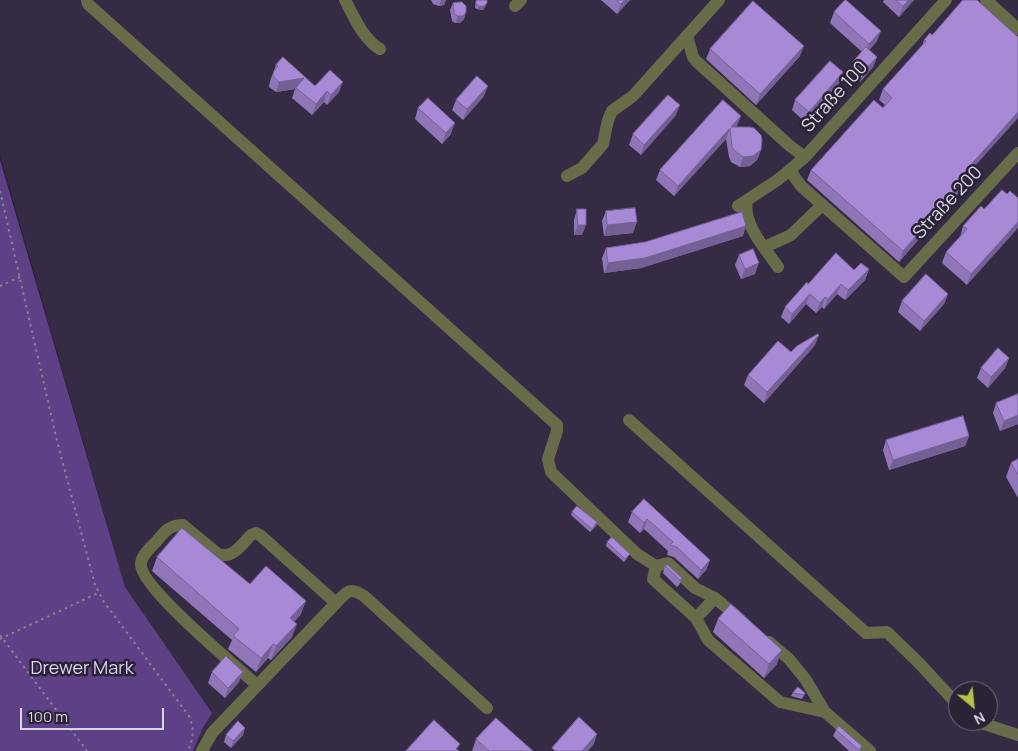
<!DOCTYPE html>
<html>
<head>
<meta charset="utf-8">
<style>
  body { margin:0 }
  #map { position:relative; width:1018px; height:751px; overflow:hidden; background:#2a2336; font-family:Manrope,sans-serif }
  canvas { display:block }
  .north { position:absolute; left:948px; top:681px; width:50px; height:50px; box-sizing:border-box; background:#2a2336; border:1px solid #716b7b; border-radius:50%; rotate:152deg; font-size:14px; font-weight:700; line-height:20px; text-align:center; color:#dbd6e3 }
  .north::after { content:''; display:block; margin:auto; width:18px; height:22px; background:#b9c046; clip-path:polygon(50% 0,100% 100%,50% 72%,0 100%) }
  .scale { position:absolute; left:20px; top:708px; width:144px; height:22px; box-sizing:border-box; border:2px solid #dbd6e3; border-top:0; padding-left:6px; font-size:15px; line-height:18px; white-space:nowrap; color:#dbd6e3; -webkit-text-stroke:4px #2a2336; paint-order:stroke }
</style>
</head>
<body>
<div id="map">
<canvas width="1018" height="751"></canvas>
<div class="north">N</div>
<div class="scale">100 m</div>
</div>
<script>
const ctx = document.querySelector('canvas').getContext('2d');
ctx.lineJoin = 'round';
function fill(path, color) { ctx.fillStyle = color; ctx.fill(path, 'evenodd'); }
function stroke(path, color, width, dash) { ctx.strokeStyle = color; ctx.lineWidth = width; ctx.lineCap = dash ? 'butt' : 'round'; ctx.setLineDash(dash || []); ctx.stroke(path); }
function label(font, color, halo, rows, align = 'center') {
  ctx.font = font + ' Manrope,sans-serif'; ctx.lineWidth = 5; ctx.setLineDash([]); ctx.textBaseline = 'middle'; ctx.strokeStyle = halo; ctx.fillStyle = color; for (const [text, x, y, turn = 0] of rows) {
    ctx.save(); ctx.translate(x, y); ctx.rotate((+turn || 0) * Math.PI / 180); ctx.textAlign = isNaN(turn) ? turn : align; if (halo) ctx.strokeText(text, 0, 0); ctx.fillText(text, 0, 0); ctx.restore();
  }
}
fill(new Path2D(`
  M0 0H1018V751H193L203 728 212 713 125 587 0 154ZM958 691H988V721H958Z`), '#352b44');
fill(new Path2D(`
  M0 160 125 587 212 713 203 728 193 751H0Z`), '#5e4087');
stroke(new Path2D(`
  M0 191 57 441 95 585 104 602 189 716C195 730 193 738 188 751
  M0 286 20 277
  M0 635 87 751
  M0 639 98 593`), '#878191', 2, [2.5, 4]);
stroke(new Path2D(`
  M87 0 88 4 557 425V431L548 459 551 472 637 554 656 566
  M345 0C354 17 363 39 380 49
  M986 0 1018 29
  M515 6 521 0
  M687 36 693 57 696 61 790 146 805 157
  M792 168 793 175 801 186 904 277 1018 153
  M567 176 582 168 603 144 608 120 612 111 633 96 719 0
  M747 200C742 224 765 248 778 267
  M738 206 779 179 805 157 946 0
  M765 247 791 235 822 205
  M629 420 866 633 887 632 919 663 958 705
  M656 566 668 563 695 588 715 598 740 619
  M656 566 653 579 696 618 708 640 780 702 825 712
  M696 618 715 598
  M769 642 789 659 806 680 825 712 870 751
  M257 685C238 668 139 586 141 564 141 556 150 548 156 542 163 533 170 524 183 525L218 554C232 560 242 544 251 535L256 533 260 535 336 603
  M975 721 1018 735
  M202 751 212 733 336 603C347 592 349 586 364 596L487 708`), '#696c49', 12);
fill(new Path2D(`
  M431 0H446L444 5 439 6 433 4Z
  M476 0H487L485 7 483 10 477 9 475 8Z
  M601 0H630L617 14Z
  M884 0H914L899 17 883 2Z
  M453 3 466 12 464 19 460 23H455L452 21 450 10Z
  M834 12 877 41 869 50 877 57 873 67 860 82 849 72 853 62 862 52 830 23Z
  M930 33 965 178 966 179 962 189 899 262 807 180 811 170 885 105 879 100 883 89 922 46 924 40Z
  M710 49 800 56 756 105 706 59Z
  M276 65 315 86 339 92 327 105 324 102 312 115 292 98 295 89 276 92 269 87 270 81Z
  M843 72 840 82 805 122 792 110 795 100Z
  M484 96 463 120 452 110 456 100Z
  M723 100 737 126V127L761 150 757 160 750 166 740 167 731 162 729 157 726 139 674 196 656 180 660 170Z
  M418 108 451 134 442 144 415 119Z
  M676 115 641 155 629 145 633 134Z
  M1007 194 967 285 942 263 946 252 960 237 963 226 984 209Z
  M577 209 582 235H574V220Z
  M606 211 633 233 604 236 602 221Z
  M743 236 641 268 604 273 602 258 606 248 645 242Z
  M739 255 755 274 741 279 735 265Z
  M869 269 865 280 845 300 837 294 824 309 822 307 816 313 806 304 789 324 781 317 785 307 808 284 854 270Z
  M948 294 944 304 920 331 898 312 902 301Z
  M815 345 764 403 744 385 748 375 791 352Z
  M1009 358 1005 368 988 388 977 378 981 368Z
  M1018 394V424L1000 431 993 413 996 403Z
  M969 436 965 446 889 470 883 450 886 440Z
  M1018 459V498L1006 477 1011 463Z
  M644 499 710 560 706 570 698 579 674 557 667 555 668 551 644 529 640 533 628 522 632 512Z
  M572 512 597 522 596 526 590 532 571 515Z
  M607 542 628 557 624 562 606 546Z
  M157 557 250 584 301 614 294 622 292 637 271 660 268 658 256 672 228 649 232 640 152 571Z
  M665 566 682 578 679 585 677 587 663 573Z
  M718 619 777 664 764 678 713 632Z
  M212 672 239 682 225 698 208 683Z
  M793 693H805L802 699 791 696Z
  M836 730 861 751H849L833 736Z
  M226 735H243L231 748 224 742Z
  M476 739 533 751H472Z`), '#9076b8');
fill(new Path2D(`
  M441 0H446L444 5 439 6Z
  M625 0H630L617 14 621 4Z
  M909 0H914L899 17 903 6Z
  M487 3 485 7 483 10 477 9 479 6Z
  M466 12 464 19 460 23H455L458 16Z
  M881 31 877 41 866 54 869 44Z
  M804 46 800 56 756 105 760 94Z
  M877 57 873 67 860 82 864 71Z
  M843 72 840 82 805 122 809 112Z
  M304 78 295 89 276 92 279 82Z
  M343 82 339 92 327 105 331 95Z
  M488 86 484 96 463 120 467 109Z
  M327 91 324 102 312 115 316 104Z
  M680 105 676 115 641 155 644 145Z
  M1018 112V118L958 185 962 175Z
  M741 116 737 126 731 134V127Z
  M455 123 451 134 442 144 446 133Z
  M730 128 726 139 674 196 678 186Z
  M761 150 757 160 750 166 740 167 743 157Z
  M966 179 962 189 899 262 903 251Z
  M637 222 633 233 604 236 607 225Z
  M1018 222V228L967 285 971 274Z
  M578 225H586L582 235H574Z
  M746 226 743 236 641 268 604 273 608 263Z
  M759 263 755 274 741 279 745 269Z
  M869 269 865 280 845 300 848 290Z
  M841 284 837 294 824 309 828 299Z
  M810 294 806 304 789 324 792 314Z
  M948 294 944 304 920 331 924 321Z
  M825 297 822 307 816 313 820 303Z
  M819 335 815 345 764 403 767 392Z
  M1009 358 1005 368 988 388 991 377Z
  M1018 415V424L1000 431 1004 421Z
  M969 436 965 446 889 470 893 460Z
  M647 519 644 529 640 533 644 523Z
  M597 522 596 526 590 532 592 529Z
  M710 560 706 570 698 579 701 570Z
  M306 601 301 614 285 631 290 618Z
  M297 624 292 637 271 660 276 646Z
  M273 644 268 658 256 672 261 658Z
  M782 650 777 664 764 678 769 664Z
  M243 672 239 682 225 698 228 688Z
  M245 728 243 735 231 748 233 741Z
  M597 734 594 744 588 751H582Z`), '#756096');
const building = new Path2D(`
  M477 0H487V3L484 6H479L476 4Z
  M617 0H625L621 4Z
  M845 0H846L881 31 869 44 834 12Z
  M896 0H909L903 6Z
  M963 0H977L1018 37V112L962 175 966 179 903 251 811 170 874 100 883 108 892 98 883 89 926 41 924 40 930 33 932 35Z
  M753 1 804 46 760 94 710 49Z
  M462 2 466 6V12L463 16H458L454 14 453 3Z
  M866 47 877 57 864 71 853 62Z
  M283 57 315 86 330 70 343 82 331 95 327 91 316 104 296 88 304 78 279 82 273 76 274 71 278 66 276 65Z
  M830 61 843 72 809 112 795 100Z
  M477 76 488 86 467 109 456 100Z
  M668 95 680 105 644 145 633 134Z
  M428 98 455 123 446 133 418 108Z
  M723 100 741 116 731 127H750L754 128 761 135 762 140 761 150 753 156 743 157 735 151 732 147 730 128 678 186 660 170Z
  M1002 190 1007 194 1010 191 1018 198V222L971 274 946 252 967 229 963 226 981 206 984 209Z
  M635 208 637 222 607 225 606 211Z
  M577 209H586V225H578Z
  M742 212 746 226 645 258 608 263 606 248 645 242Z
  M753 249 759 263 745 269 739 255Z
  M836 253 854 270 861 263 869 269 848 290 841 284 828 299 825 297 820 303 810 294 792 314 785 307 807 282 808 284Z
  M926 274 948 294 924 321 902 301Z
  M818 334 819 335 767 392 748 375 778 341 791 352 797 346Z
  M998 348 1009 358 991 377 981 368Z
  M1018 394V415L1004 421 996 403Z
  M963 416 969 436 893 460 886 440Z
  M1018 459V475L1011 463Z
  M644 499 710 560 701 570 677 547 670 545 673 542 647 519 644 523 632 512Z
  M577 506 597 522 592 529 572 512Z
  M182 528 250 584 266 566 306 601 290 618 297 624 276 646 273 644 261 658 233 636 239 629 157 557Z
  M612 537 630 554 625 559 607 542Z
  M668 565 682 578 680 580 665 566Z
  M731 604 782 650 769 664 718 619Z
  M226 656 243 672 228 688 212 672Z
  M798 687 805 693 804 695 793 693Z
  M579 717 597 734 582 751H555L552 748Z
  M496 718 533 751H489L476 739Z
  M434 720 460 744 456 749 459 751H406Z
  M238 721 245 728 233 741 226 735Z
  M839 726 862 746 859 750 836 730Z`);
fill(building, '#a789d6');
stroke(building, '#756096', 1);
label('18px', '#dbd6e3', '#2a2336', [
  ["Straße 100",835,97,-48],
  ["Straße 200",948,203,-47]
]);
label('18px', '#ddcff8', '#2a2336', [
  ["Drewer Mark",82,669]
]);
</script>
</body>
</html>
